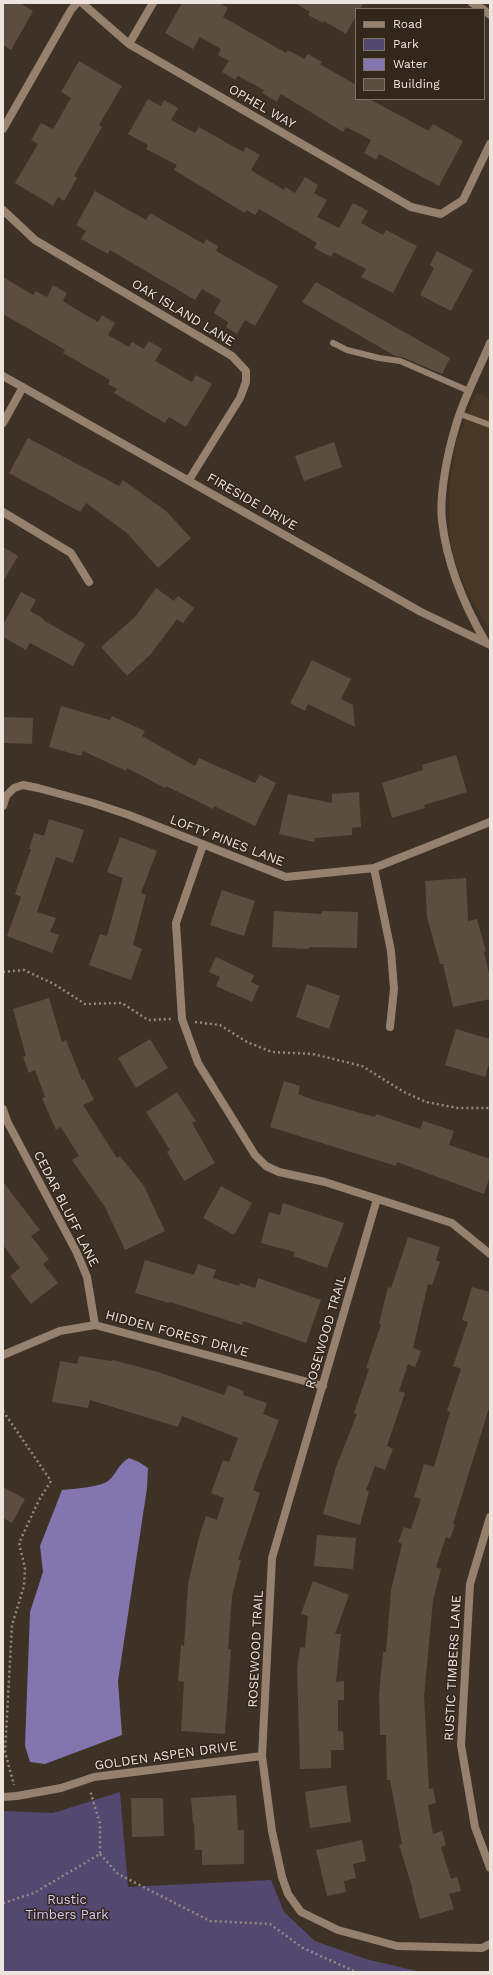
<!DOCTYPE html>
<html>
<head>
<meta charset="utf-8">
<style>
  body { margin:0 }
  #map { position:relative; width:493px; height:1975px; overflow:hidden; background:#3e3125; font-family:"Work Sans",sans-serif }
  canvas { display:block }
  .frame { position:absolute; inset:0; border:4px solid #ece4dd; pointer-events:none }
  .legend { position:absolute; left:355px; top:8px; width:130px; height:92px; box-sizing:border-box; background:#33271c; border:1px solid #7d7369; margin:0; padding:5px 7px; list-style:none; font-size:12px; color:#ece4dd }
  .legend li { display:flex; align-items:center; gap:8px; height:20px }
  .legend b { width:20px; border:1px solid #7d7369 }
</style>
</head>
<body>
<div id="map">
<canvas width="493" height="1975"></canvas>
<div class="frame"></div>
<ul class="legend">
<li><b style="height:5px;background:#96816e"></b>Road</li>
<li><b style="height:11px;background:#524870"></b>Park</li>
<li><b style="height:11px;background:#8375ad"></b>Water</li>
<li><b style="height:11px;background:#5b4e41"></b>Building</li>
</ul>
</div>
<script>
const ctx = document.querySelector('canvas').getContext('2d');
ctx.lineJoin = 'round';
function fill(path, color) { ctx.fillStyle = color; ctx.fill(path, 'evenodd'); }
function stroke(path, color, width, dash) { ctx.strokeStyle = color; ctx.lineWidth = width; ctx.lineCap = dash ? 'butt' : 'round'; ctx.setLineDash(dash || []); ctx.stroke(path); }
function label(font, color, halo, rows, align = 'center') {
  ctx.font = font + ' "Work Sans",sans-serif'; ctx.lineWidth = 3; ctx.setLineDash([]); ctx.textBaseline = 'middle'; ctx.strokeStyle = halo; ctx.fillStyle = color; for (const [text, x, y, turn = 0] of rows) {
    ctx.save(); ctx.translate(x, y); ctx.rotate((+turn || 0) * Math.PI / 180); ctx.textAlign = isNaN(turn) ? turn : align; if (halo) ctx.strokeText(text, 0, 0); ctx.fillText(text, 0, 0); ctx.restore();
  }
}
fill(new Path2D(`
  M476 393 490 398V632L467 591 454 560 449 531V490L456 443Z`), '#4a3827');
fill(new Path2D(`
  M120 1792 128 1887 271 1880 284 1912 315 1941 366 1959 421 1972H3V1811L53 1813Z`), '#524870');
fill(new Path2D(`
  M129 1458 139 1462 148 1468 147 1488 118 1681 122 1735 45 1764 30 1762 25 1746 30 1612 43 1572 40 1546 62 1490C73 1489 100 1487 108 1481 117 1474 117 1465 129 1458Z`), '#8375ad');
fill(new Path2D(`
  M3 3H20L33 11 11 50 3 45Z
  M182 3H219L228 8 223 17 286 53 288 50 304 59 308 54 322 62 320 64 356 85V99H369L429 131 433 124 463 141 439 186 379 154 376 160 364 153 371 140 346 127 343 132 281 94 277 102 262 93 264 90 238 76 235 80 222 72 229 61 218 55 221 49 200 37 193 49 165 33Z
  M295 3H364L360 9H356V16L346 34 324 21 323 23 308 15 310 12Z
  M79 61 122 86 99 125 102 127 74 176 77 178 64 201 58 197 53 206 15 183 38 144 31 140 41 123 53 129 71 98 61 92Z
  M148 99 161 106 164 100 178 108 171 120 195 133 199 127 243 152 246 147 260 155 251 170 284 190 285 187 295 193 305 177 318 185 314 193 327 200 317 217 339 228 353 203 368 211 361 223 383 235 386 230 417 246 393 293 361 277 366 269 334 252 331 257 314 248 317 243 259 209 255 215 247 210 245 213 174 170 177 165 146 149 148 145 128 134Z
  M95 191 146 220 150 213 204 244 206 239 218 246 216 251 278 286 255 326 245 320 237 334 226 327 228 322 214 313 221 300 202 289 195 300 110 250 108 254 81 239 86 231 76 225Z
  M437 251 473 270 451 311 420 295 434 268 430 265Z
  M3 277 33 295 36 291 47 297 53 285 67 293 63 301 74 308 98 322 102 315 115 323 108 335 129 347 132 342 144 349 149 341 162 349 155 361 192 382 196 375 212 384 186 427 169 417 165 423 114 393 117 389 108 384 110 380 63 353 65 350 3 314Z
  M316 282 450 358 442 374 402 357 395 356 302 302Z
  M28 438 119 486 123 480 166 511 191 538 158 568 127 533 86 503 80 512 9 473Z
  M334 442 342 467 304 481 295 456Z
  M3 547 18 556 3 582Z
  M156 588 174 601 178 596 194 608 183 623 177 619 151 654 127 676 101 647 136 616Z
  M21 592 36 600 30 611 44 619 43 620 85 644 73 666 30 643 26 650 3 637V625Z
  M312 660 351 679 341 699 353 705 355 727 308 704 305 711 290 703Z
  M61 706 110 720 112 716 145 731 142 736 195 766 199 758 255 783 260 775 276 783 255 826 214 806 213 809 166 786 165 788 127 768 126 771 83 751 81 756 49 747Z
  M3 717 33 718 32 744 3 743Z
  M456 755 467 792 424 805 425 808 392 818 382 783 423 770 422 765Z
  M359 792 361 827 352 828V835L315 838 314 842 279 834 288 794 332 803V794Z
  M49 819 84 830 73 863 56 857 37 912 56 918 50 932 59 935 52 953 7 936 21 897 15 894 31 849H29L34 833 44 836Z
  M120 837 157 851 141 893 146 895 133 945 142 949 131 980 89 965 100 934 107 936 123 878 107 872Z
  M466 878 468 921 477 919 486 951 484 952 490 977V999L453 1007 443 964H440L427 917 425 881Z
  M222 890 255 901 244 936 210 925Z
  M274 911 321 914 322 911 358 912 357 948 309 947V949L272 947Z
  M216 957 254 975 251 982 259 986 252 1002 216 986 220 977 209 972Z
  M307 984 340 996 329 1029 296 1017Z
  M49 998 62 1042 66 1040 82 1080 84 1079 94 1100 83 1105 117 1158 120 1156 144 1186 165 1231 125 1250 105 1207 72 1160 79 1156 61 1127 56 1130 42 1098 45 1097 35 1070 29 1073 23 1057 26 1056 13 1009Z
  M456 1029 490 1039V1061L485 1077 445 1065Z
  M150 1039 168 1068 136 1088 118 1058Z
  M284 1081 300 1086 298 1094 314 1100 375 1117 376 1114 420 1129 423 1121 454 1131 449 1145 490 1159V1176L484 1194 397 1162 396 1166 270 1127Z
  M177 1092 196 1121 192 1123 215 1163 184 1181 167 1152 170 1150 146 1112Z
  M3 1182 40 1230 31 1236 49 1259 43 1264 58 1283 31 1304 10 1276 20 1268 3 1245Z
  M221 1186 252 1203 234 1235 203 1218Z
  M283 1203 344 1223 327 1268 293 1256 295 1252 261 1243 269 1212 280 1215Z
  M408 1237 440 1247 436 1260 440 1262 432 1285 428 1284 413 1348 421 1351 415 1367 408 1364 399 1391 405 1393 387 1446 393 1449 385 1470 375 1466 366 1490 369 1492 360 1525 323 1514 336 1467 357 1414 354 1413 369 1369 366 1368 381 1325 379 1324 388 1287 391 1288Z
  M145 1260 194 1275 198 1264 216 1270 213 1278 239 1286 240 1283 255 1288 258 1278 321 1300 306 1343 243 1321 242 1325 170 1302 169 1303 135 1293Z
  M472 1287 490 1292V1405L453 1524 455 1525 450 1539 446 1537 436 1567 441 1569 433 1601 424 1696 429 1789 433 1788 436 1803 428 1805 433 1834 442 1831 446 1845 441 1847 451 1879 457 1877 461 1891 449 1894 454 1909 420 1919 412 1890H413L399 1845 402 1844 390 1780H387L386 1735H380L379 1694 383 1652H386L391 1590 402 1544 398 1542 404 1527 411 1529 421 1499 414 1497 424 1464 434 1467 450 1412 447 1411 461 1369 453 1366 468 1322 462 1320Z
  M79 1356 112 1361 113 1360 158 1372 224 1395 228 1385 244 1391 243 1395 267 1403 263 1414 279 1420 253 1490 260 1493 238 1560H241L232 1596 228 1649H231L225 1734 181 1731 184 1682 178 1681 181 1645 184 1646 188 1584 199 1537 206 1516 217 1520 224 1498 211 1493 223 1460 229 1462 238 1438 182 1416 178 1427 90 1400 88 1408 52 1402 60 1361 77 1364Z
  M3 1487 25 1499 12 1523 3 1518Z
  M317 1535 356 1538 353 1569 314 1566Z
  M313 1581 349 1595 335 1634H341L336 1682 344 1681V1700H338V1731H343L344 1750H331V1768L300 1769 297 1668 300 1647 305 1648 308 1616 301 1614Z
  M346 1785 351 1822 310 1828 305 1792Z
  M236 1795 238 1830H244V1864L202 1865V1850H195L194 1823H193L191 1798Z
  M131 1798H163L164 1836 132 1837Z
  M362 1840 366 1861 353 1864 356 1878 344 1881 346 1892 327 1896 316 1850Z`), '#5b4e41');
stroke(new Path2D(`
  M3 972 24 970 54 984 85 1004 122 1003 148 1020 171 1019
  M195 1022 220 1025 247 1042 272 1052 313 1054 362 1066 404 1092 426 1102 458 1108H490
  M3 1411 51 1481 39 1500 19 1543 25 1568 24 1586 12 1625 5 1752 14 1785
  M100 1854 118 1874 210 1921 270 1924 303 1948 356 1972
  M3 1903 34 1893 100 1854V1824L90 1790`), '#948a80', 2.5, [2, 3]);
stroke(new Path2D(`
  M333 343 347 350 379 358 400 361 469 391
  M460 414 490 425`), '#96816e', 6);
stroke(new Path2D(`
  M82 3 129 44 411 207 441 214 463 200 490 144
  M472 3 483 9
  M484 10 490 15
  M129 44 153 3
  M3 129 71 10 77 3
  M3 210 35 240 232 356 246 371V382L240 398 189 480
  M3 376 421 612 490 645
  M3 423 23 387
  M3 512 71 553 89 582
  M485 641C464 605 447 564 442 521 439 494 448 451 456 425 464 397 479 370 490 343
  M3 806 6 796 14 788 23 785 38 788 93 803 129 815 286 877 374 868 490 822
  M203 845 176 923 182 1019 198 1063 255 1155 266 1166 279 1172 325 1182 452 1223 490 1254
  M374 868 391 951 394 989 390 1027
  M3 1109 7 1121 77 1253 87 1277 95 1325
  M377 1199 272 1558 262 1756 272 1831 282 1877 288 1894 301 1912 338 1930 397 1946 482 1948 490 1944
  M3 1355 60 1331 95 1325 323 1386
  M490 1517 470 1584 461 1745 475 1827 490 1868
  M3 1797 17 1796 61 1788 94 1777 262 1756`), '#96816e', 8);
label('13px', '#ece4dd', '#33271c', [
  ["OPHEL WAY",262,107,30],
  ["OAK ISLAND LANE",183,313,31],
  ["FIRESIDE DRIVE",252,502,30],
  ["LOFTY PINES LANE",227,841,21],
  ["CEDAR BLUFF LANE",66,1209,63],
  ["ROSEWOOD TRAIL",326,1332,-74],
  ["HIDDEN FOREST DRIVE",177,1334,15],
  ["ROSEWOOD TRAIL",256,1649,-87],
  ["RUSTIC TIMBERS LANE",453,1668,-87],
  ["GOLDEN ASPEN DRIVE",166,1756,-8]
]);
label('13px', '#d2c7f8', '#33271c', [
  ["Rustic",67,1900],
  ["Timbers Park",67,1915]
]);
</script>
</body>
</html>
